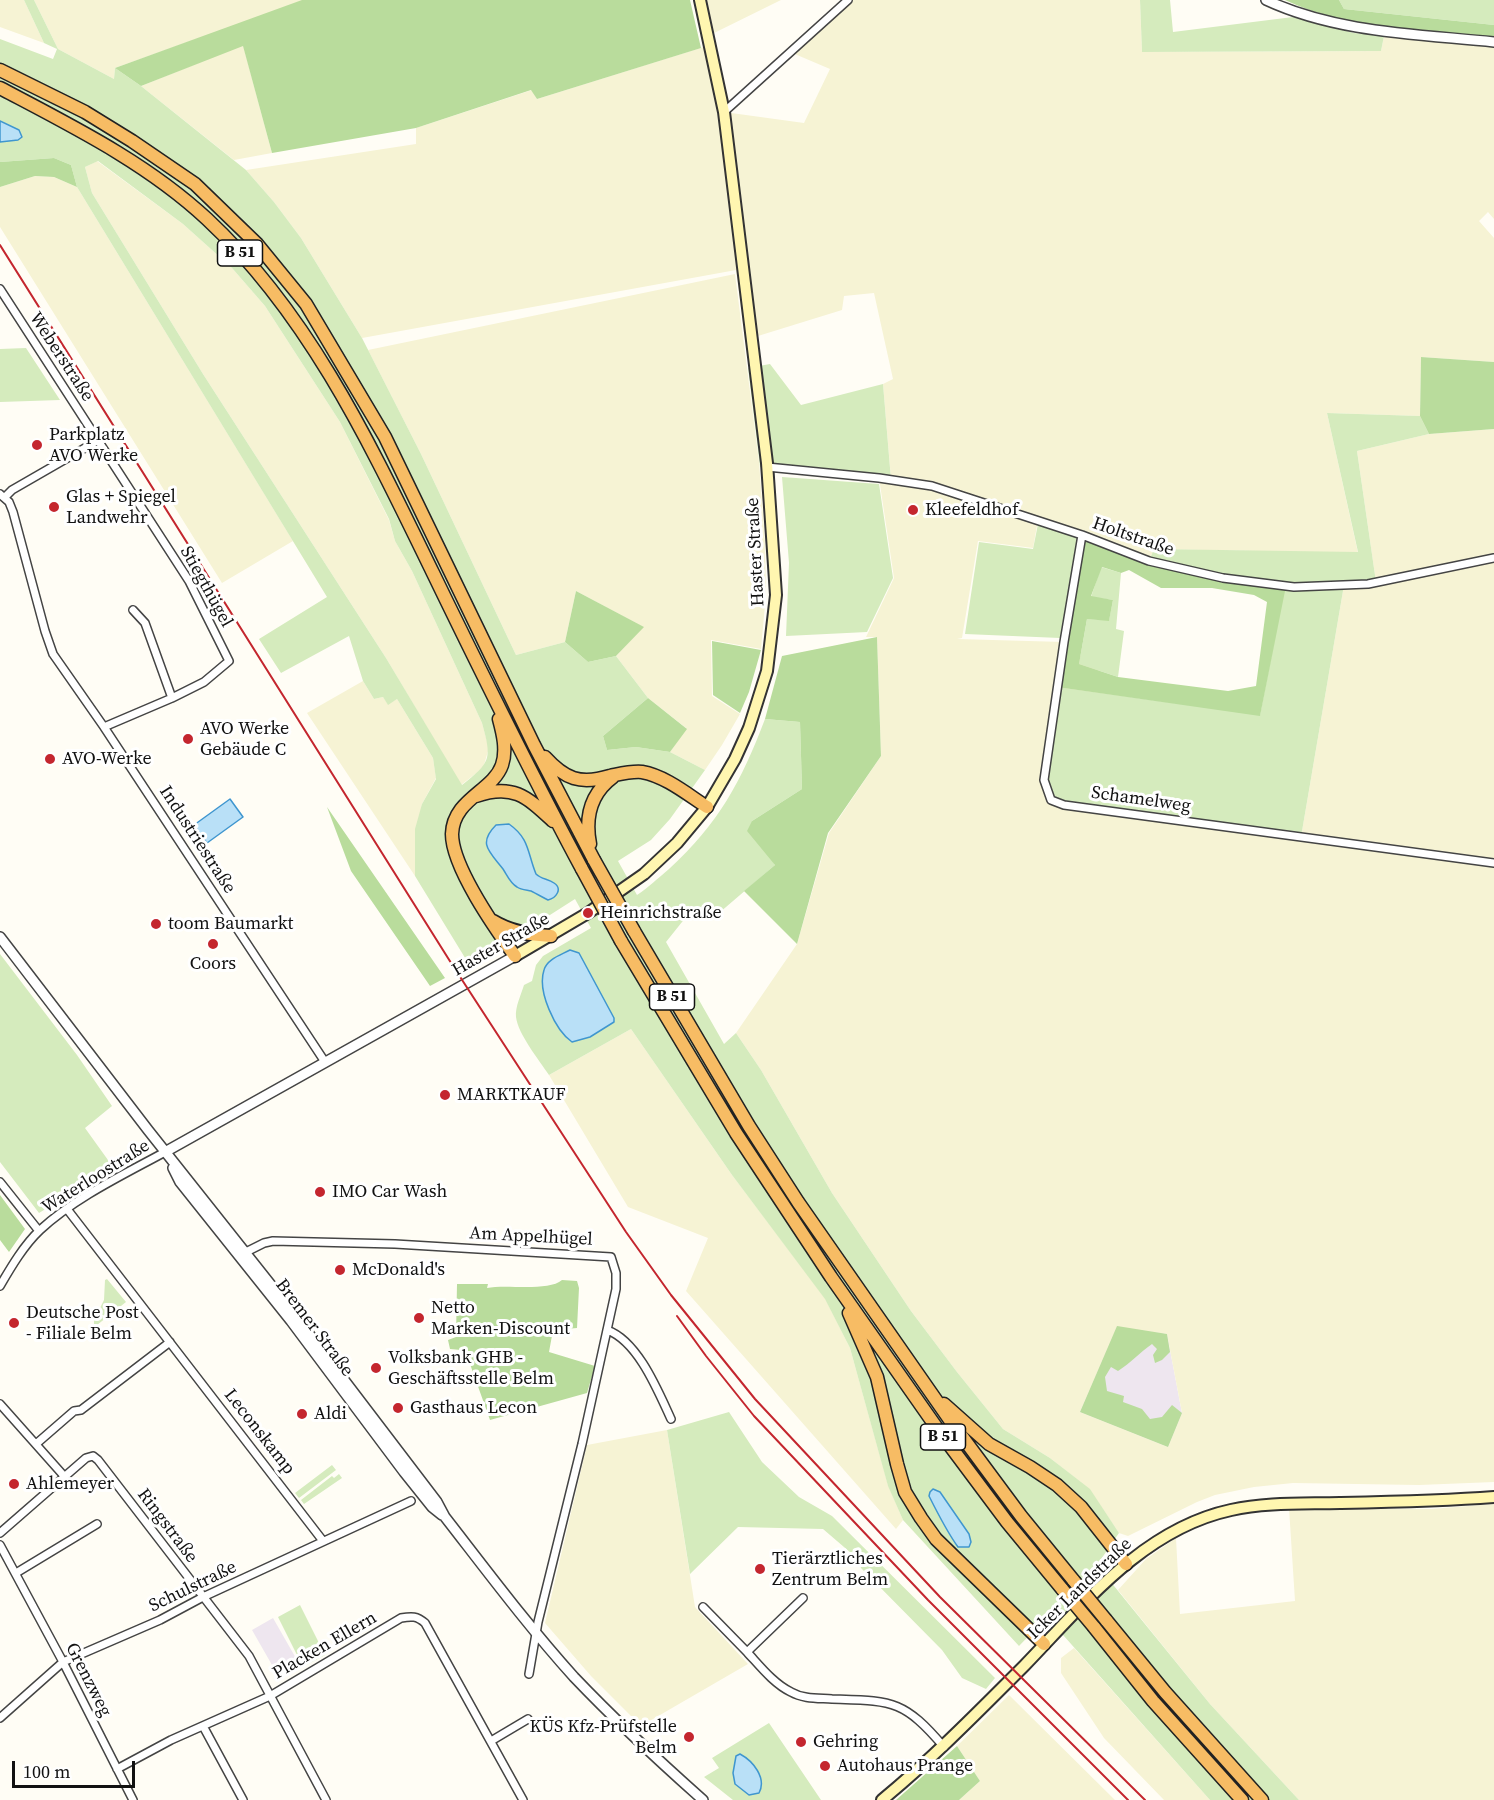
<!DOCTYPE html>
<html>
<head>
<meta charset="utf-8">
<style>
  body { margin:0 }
  #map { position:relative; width:1494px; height:1800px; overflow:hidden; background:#fffdf5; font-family:"Source Serif 4",serif }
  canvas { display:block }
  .scale { position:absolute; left:12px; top:1761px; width:123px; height:27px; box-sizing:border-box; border:3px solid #111; border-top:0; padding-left:8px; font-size:18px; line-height:21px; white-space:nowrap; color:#111; -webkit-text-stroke:4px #fff; paint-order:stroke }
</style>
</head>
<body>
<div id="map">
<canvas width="1494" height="1800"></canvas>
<div class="scale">100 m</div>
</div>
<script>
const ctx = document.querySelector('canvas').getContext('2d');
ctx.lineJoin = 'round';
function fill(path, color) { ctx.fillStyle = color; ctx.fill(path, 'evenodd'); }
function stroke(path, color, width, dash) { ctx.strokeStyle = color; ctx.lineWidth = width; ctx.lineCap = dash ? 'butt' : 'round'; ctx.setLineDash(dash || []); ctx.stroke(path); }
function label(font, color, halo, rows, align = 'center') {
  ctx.font = font + ' "Source Serif 4",serif'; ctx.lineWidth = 6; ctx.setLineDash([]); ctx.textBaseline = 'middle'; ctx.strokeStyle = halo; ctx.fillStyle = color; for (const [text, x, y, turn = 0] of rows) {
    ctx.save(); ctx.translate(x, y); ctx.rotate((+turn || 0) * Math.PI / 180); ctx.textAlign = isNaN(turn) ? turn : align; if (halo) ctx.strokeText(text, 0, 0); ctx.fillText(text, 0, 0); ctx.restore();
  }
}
fill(new Path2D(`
  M1117 1326 1167 1334 1182 1413 1168 1447 1080 1412Z
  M273 1618 297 1660 276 1672 252 1630Z`), '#eee6ef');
fill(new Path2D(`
  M0 0H24L44 43 0 27Z
  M34 0H302L303 1 115 68 114 79 58 49Z
  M700 0H781L708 36Z
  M848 0H1140L1142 52 1381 51 1384 36 1494 47V219L1488 212 1479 221 1494 238V362L1421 357 1420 416 1327 413 1358 553 1154 549 1149 561 1038 520 1033 548 978 541 962 638 957 639 1064 642 1301 837 1344 585 1376 582 1357 451 1429 434 1494 429V1482L1419 1485 1293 1483 1254 1487 1215 1495 1197 1502 1128 1536 1119 1533 1089 1489 1050 1458 1003 1429 957 1372 911 1311 832 1193 761 1070 736 1033 797 944 829 833 881 756 877 637H866L894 578 879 478 891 479 883 384 893 379 874 293 844 296 842 310 745 340 736 270 362 338 301 238 274 202 246 170 416 144V128L532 90 537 99 710 45 724 112 804 123 830 69 790 52ZM1117 1327 1167 1334 1182 1413 1168 1447 1080 1412Z
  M243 45 272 153 234 160 141 86Z
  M97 161 183 224 232 268 265 306 340 422 389 520 395 541 412 571 482 723 489 748 483 768 461 785 386 658 203 374 92 193 85 167Z
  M35 176 54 177 77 187 293 541 222 583 0 227V187Z
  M735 274 759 462 765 541 766 594 761 649 711 640 712 696 740 714 722 745 705 770 670 752 686 728 648 698 616 656 643 627 576 591 565 642 516 655 421 454 368 350Z
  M363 681 374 699 383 697 388 704 397 699 433 758 436 778 422 804 415 876 307 713Z
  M631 1029 732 1175 825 1298 850 1348 888 1485 903 1520 896 1529 686 1291 708 1238 628 1207 549 1075Z
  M667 1430 695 1607 748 1664 641 1726 591 1676 545 1623 587 1445Z
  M1494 1504V1800H1299L1210 1704 1118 1590 1146 1559 1176 1538 1180 1614 1295 1601 1289 1508 1431 1509Z
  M1074 1648 1210 1800H1164L1104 1738 1061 1673V1658Z
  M1009 1695 1115 1800H959L980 1781 957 1746Z`), '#f6f3d4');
fill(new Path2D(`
  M24 0H34L58 49 114 79 115 68 141 86 246 170 274 202 301 238 362 338 421 454 516 655 565 642 588 662 616 656 648 698 603 736 607 750 636 747 670 752 705 770 670 819 651 840 618 861 637 895C648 888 658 878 669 869 719 823 741 782 765 719L800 722 802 789 752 821 775 865 712 919 686 917 666 942 724 1044 736 1033 761 1070 832 1193 911 1311 957 1372 1003 1429 1050 1458 1090 1489 1119 1533 1097 1565 1210 1704 1299 1800H1210L1047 1617 1019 1646 903 1520 888 1486 850 1348 825 1299 732 1175 631 1029 549 1075C539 1060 518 1034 516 1017 515 1007 521 995 524 985L532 981 536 965 543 956 591 928 575 899 470 966 415 876V829L422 804 436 779 433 758 397 699 388 705 383 697 374 699 363 681 349 636 281 673 259 639 327 597 77 187 71 165 54 158 0 162V39L53 59 57 49 44 43ZM98 161 183 224 232 268 265 306 340 422 389 519 395 541 412 571 482 723C492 759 491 762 462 785L386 658 203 374 92 193 85 167Z
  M1140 0H1170L1173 32 1293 17 1354 33 1384 36 1381 51 1142 52Z
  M1339 0H1494V25L1344 9Z
  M26 348 60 400 0 402V349Z
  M770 364 801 405 883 384 891 480 760 467 748 368Z
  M1327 413 1420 416 1429 434 1357 451 1376 582 1344 585 1301 837 1051 800 1044 780 1057 687 1260 715 1285 586 1149 561 1154 549 1358 552Z
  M782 477 879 484 893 578 867 632 786 636 789 563Z
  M1038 524 1077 538 1060 638 965 634 979 542 1033 549Z
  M1101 567 1121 573 1116 629 1124 631 1118 677 1079 664 1087 619 1109 620 1113 600 1091 597Z
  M0 954 77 1055 112 1106 85 1128 113 1167 39 1213 0 1162Z
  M107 1279 126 1302 97 1325 94 1324V1320L104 1300 105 1280Z
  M729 1412 762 1462 799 1497 832 1516 995 1678 986 1689 962 1678 942 1650 861 1568 858 1559 823 1529 738 1527 690 1574 667 1430Z
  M332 1465 336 1470 299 1498 295 1493Z
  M339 1474 342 1478 304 1504 301 1500 332 1476 334 1478Z
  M300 1605 325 1655 303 1667 278 1617Z
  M769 1723 821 1800H733L704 1777 719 1768 712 1758Z`), '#d5ebbd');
fill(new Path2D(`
  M302 0H690L701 48 537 99 531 90 416 128 272 153 243 46 141 86 115 68Z
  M1285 0H1339L1344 9 1494 25V37C1422 30 1352 31 1285 0Z
  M54 158 71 165 77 187 54 177 35 176 0 187V162Z
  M1421 357 1494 362V429L1429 434 1420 416Z
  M1082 535 1149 561 1223 578 1286 586 1260 716 1057 687ZM1102 567 1121 573 1129 570 1161 588H1212L1254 595 1267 602 1256 686 1228 691 1118 677 1079 664 1087 619 1109 621 1113 600 1091 596Z
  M576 591 644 627 616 656 588 662 565 642Z
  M877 637 881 756 828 833 797 944 744 891 775 865 747 831 752 821 802 789 800 722 765 719 782 656Z
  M712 641 761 650 749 692 740 713 713 695Z
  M648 698 687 729 670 752 636 747 607 750 603 736Z
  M327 807 445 978 430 986 351 871Z
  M0 1195 25 1229 9 1252 0 1240Z
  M562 1280 577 1281 579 1288 577 1328 553 1330 549 1352 595 1366 587 1393 490 1420 470 1364 461 1350 450 1349 448 1340 456 1337 457 1284H488L487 1288C506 1284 548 1292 562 1280Z
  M1117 1326 1167 1334 1170 1352 1162 1360 1155 1363 1153 1355 1157 1349 1152 1344C1140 1352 1131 1363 1118 1371L1111 1367 1105 1377 1107 1391 1124 1396 1123 1402 1142 1409 1150 1419 1162 1417 1172 1405 1182 1413 1168 1447 1080 1412Z
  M957 1746 980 1781 959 1800H896Z`), '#b9dc9c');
const water = new Path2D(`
  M0 121 19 130 22 137 18 140 0 142Z
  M230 799 243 817 207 843 194 825Z
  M509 824C530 839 527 852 536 874 541 879 548 879 554 883 563 889 556 898 548 900 542 897 537 894 531 891 527 890 521 890 517 887 510 883 507 875 503 869 490 852 477 844 496 825Z
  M570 950 579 953 614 1018V1022L590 1037 572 1042C555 1030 537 991 544 970 547 959 561 955 570 950Z
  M933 1489 940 1492 969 1534 971 1542 969 1547H958C947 1532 938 1514 929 1496L930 1492Z
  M740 1754C753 1761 767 1778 759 1793L749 1795 735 1784 733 1773 736 1756Z`);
fill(water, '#b9e0f7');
stroke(water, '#3f96cf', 1.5);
const minor = new Path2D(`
  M724 112 848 0
  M0 289 189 581 229 661 204 682 172 698 104 727
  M767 467 879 478 932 486 1082 535 1149 561 1223 578 1294 587 1368 584 1494 558
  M0 494 9 502 13 512 45 631 53 654 104 727 325 1062
  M5 497 12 490 97 441
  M1082 535 1064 642 1044 780 1051 800 1064 805 1494 863
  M133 610 145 623 172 698
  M0 1182 39 1231
  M67 1209 323 1541
  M246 1252 264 1243 273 1241 395 1244 611 1257 616 1273V1289L582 1444 538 1622 529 1674
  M0 1286C11 1267 24 1245 40 1230 76 1197 123 1175 165 1152
  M607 1330C638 1341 658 1391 671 1419
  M0 1404 64 1476
  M36 1444 74 1411 81 1410 170 1342
  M0 1533 86 1458 93 1456 98 1460 249 1656 326 1800
  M0 1545 63 1662 133 1800
  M16 1573 97 1524
  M803 1598 747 1652C760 1666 774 1684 791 1692 803 1699 818 1698 832 1699 892 1701 903 1699 944 1747
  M703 1607 747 1652
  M0 1718 63 1662 160 1620 203 1597 411 1501
  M203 1726 243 1800
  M491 1741 528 1719
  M117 1769 171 1740 270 1696 401 1618C412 1616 417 1616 425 1623L523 1800`);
const tertiary = new Path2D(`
  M1266 0C1337 33 1417 34 1494 42
  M0 937 148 1130 290 1309 437 1502 445 1517C487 1571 528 1626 574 1677 615 1720 659 1761 703 1800
  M165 1152 515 956
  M173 1168 180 1182 291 1321 404 1472 432 1507 442 1515`);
const secondary = new Path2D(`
  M515 956 588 913 644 874 677 843 707 807 735 759 749 728 767 671 776 595 767 463 724 112 700 0
  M882 1800C933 1758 978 1712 1024 1666 1084 1604 1143 1529 1231 1510 1266 1502 1304 1504 1340 1503 1391 1502 1443 1501 1494 1497`);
const trunk = new Path2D(`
  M0 70 85 112 132 141 195 184 257 244 306 304 385 437 534 745 594 860
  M0 88C72 126 147 163 207 219 311 316 372 448 433 573 481 672 530 772 582 869
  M499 719C503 734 507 750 502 765 493 791 453 799 452 834 452 867 495 928 515 956
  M545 757C565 779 580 785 610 776 620 774 631 771 642 772 665 776 687 794 707 807
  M476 796C513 783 527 797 553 821
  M590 844C585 818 590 794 613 777
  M493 921C511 932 530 935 551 936
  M634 931 749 1126 798 1202 952 1423 1021 1516 1074 1581
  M621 941 736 1133 831 1277 939 1431 1007 1522 1063 1590
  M849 1313 877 1377 897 1464 905 1492 921 1518 936 1539 1044 1644
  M944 1404 989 1444 1030 1467 1057 1485 1081 1507 1126 1564
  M1106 1620 1165 1692 1262 1800
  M1094 1627 1153 1701 1242 1800`);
stroke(minor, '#444', 10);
stroke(tertiary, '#444', 12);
stroke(secondary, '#333', 14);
stroke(trunk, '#222', 15);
stroke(minor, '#fff', 7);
stroke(tertiary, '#fff', 9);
stroke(secondary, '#fff6b0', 10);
stroke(trunk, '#f7bc64', 12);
stroke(new Path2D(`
  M0 245 453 966 626 1232 671 1295 755 1399 940 1597 1145 1800
  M677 1316 706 1356 754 1416 928 1600 1128 1800`), '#c4262e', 2);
const trunkBridge = new Path2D(`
  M594 860 634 931
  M582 869 621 941
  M1074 1581 1106 1620
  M1063 1590 1094 1627`);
stroke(trunkBridge, '#222', 15, []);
stroke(trunkBridge, '#f7bc64', 12);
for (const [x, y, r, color] of [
  [37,445,6,"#c4262e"],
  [54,507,6,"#c4262e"],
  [913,510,6,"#c4262e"],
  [188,739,6,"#c4262e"],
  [50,759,6,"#c4262e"],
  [588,913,6,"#c4262e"],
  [156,924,6,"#c4262e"],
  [213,944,6,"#c4262e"],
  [445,1095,6,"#c4262e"],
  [320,1192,6,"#c4262e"],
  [340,1270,6,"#c4262e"],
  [419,1318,6,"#c4262e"],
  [14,1323,6,"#c4262e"],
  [376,1368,6,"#c4262e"],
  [398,1408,6,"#c4262e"],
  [302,1414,6,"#c4262e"],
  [14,1484,6,"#c4262e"],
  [760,1569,6,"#c4262e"],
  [689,1737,6,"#c4262e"],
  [801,1742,6,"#c4262e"],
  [825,1766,6,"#c4262e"]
]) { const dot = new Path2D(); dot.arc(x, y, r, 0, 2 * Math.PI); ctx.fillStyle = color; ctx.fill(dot); stroke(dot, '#fff', 2); }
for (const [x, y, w] of [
  [240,253,45],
  [672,997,45],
  [943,1437,45]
]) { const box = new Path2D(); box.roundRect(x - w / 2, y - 13, w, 26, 4.5); ctx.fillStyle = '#fff'; ctx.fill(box); stroke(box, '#111', 1.5); }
label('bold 16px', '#111', null, [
  ["B 51",240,253],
  ["B 51",672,997],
  ["B 51",943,1437]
]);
label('18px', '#111', '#fff', [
  ["Weberstraße",61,357,57],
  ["Holtstraße",1133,537,19],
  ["Haster Straße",756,552,-93],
  ["Stiegthügel",206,587,61],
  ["Schamelweg",1141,800,8],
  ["Industriestraße",197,840,57],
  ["Haster Straße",501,945,-30],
  ["Waterloostraße",96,1177,-32],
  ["Am Appelhügel",531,1237,3],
  ["Bremer Straße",314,1328,53],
  ["Leconskamp",259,1432,52],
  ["Ringstraße",167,1526,53],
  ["Schulstraße",193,1587,-26],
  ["Icker Landstraße",1080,1589,-44],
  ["Placken Ellern",325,1646,-30],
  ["Grenzweg",88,1680,63]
]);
label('18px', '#111', '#fff', [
  ["Parkplatz",49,435],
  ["AVO Werke",49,456],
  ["Glas + Spiegel",66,497],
  ["Landwehr",66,518],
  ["Kleefeldhof",925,510],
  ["AVO Werke",200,729],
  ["Gebäude C",200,750],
  ["AVO-Werke",62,759],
  ["Heinrichstraße",600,913],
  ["toom Baumarkt",168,924],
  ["Coors",213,964,"center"],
  ["MARKTKAUF",457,1095],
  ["IMO Car Wash",332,1192],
  ["McDonald's",352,1270],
  ["Netto",431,1308],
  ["Marken-Discount",431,1329],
  ["Deutsche Post",26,1313],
  ["- Filiale Belm",26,1334],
  ["Volksbank GHB -",388,1358],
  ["Geschäftsstelle Belm",388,1379],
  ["Gasthaus Lecon",410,1408],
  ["Aldi",314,1414],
  ["Ahlemeyer",26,1484],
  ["Tierärztliches",772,1559],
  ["Zentrum Belm",772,1580],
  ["KÜS Kfz-Prüfstelle",677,1727,"right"],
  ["Belm",677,1748,"right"],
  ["Gehring",813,1742],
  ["Autohaus Prange",837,1766]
], 'left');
</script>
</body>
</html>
